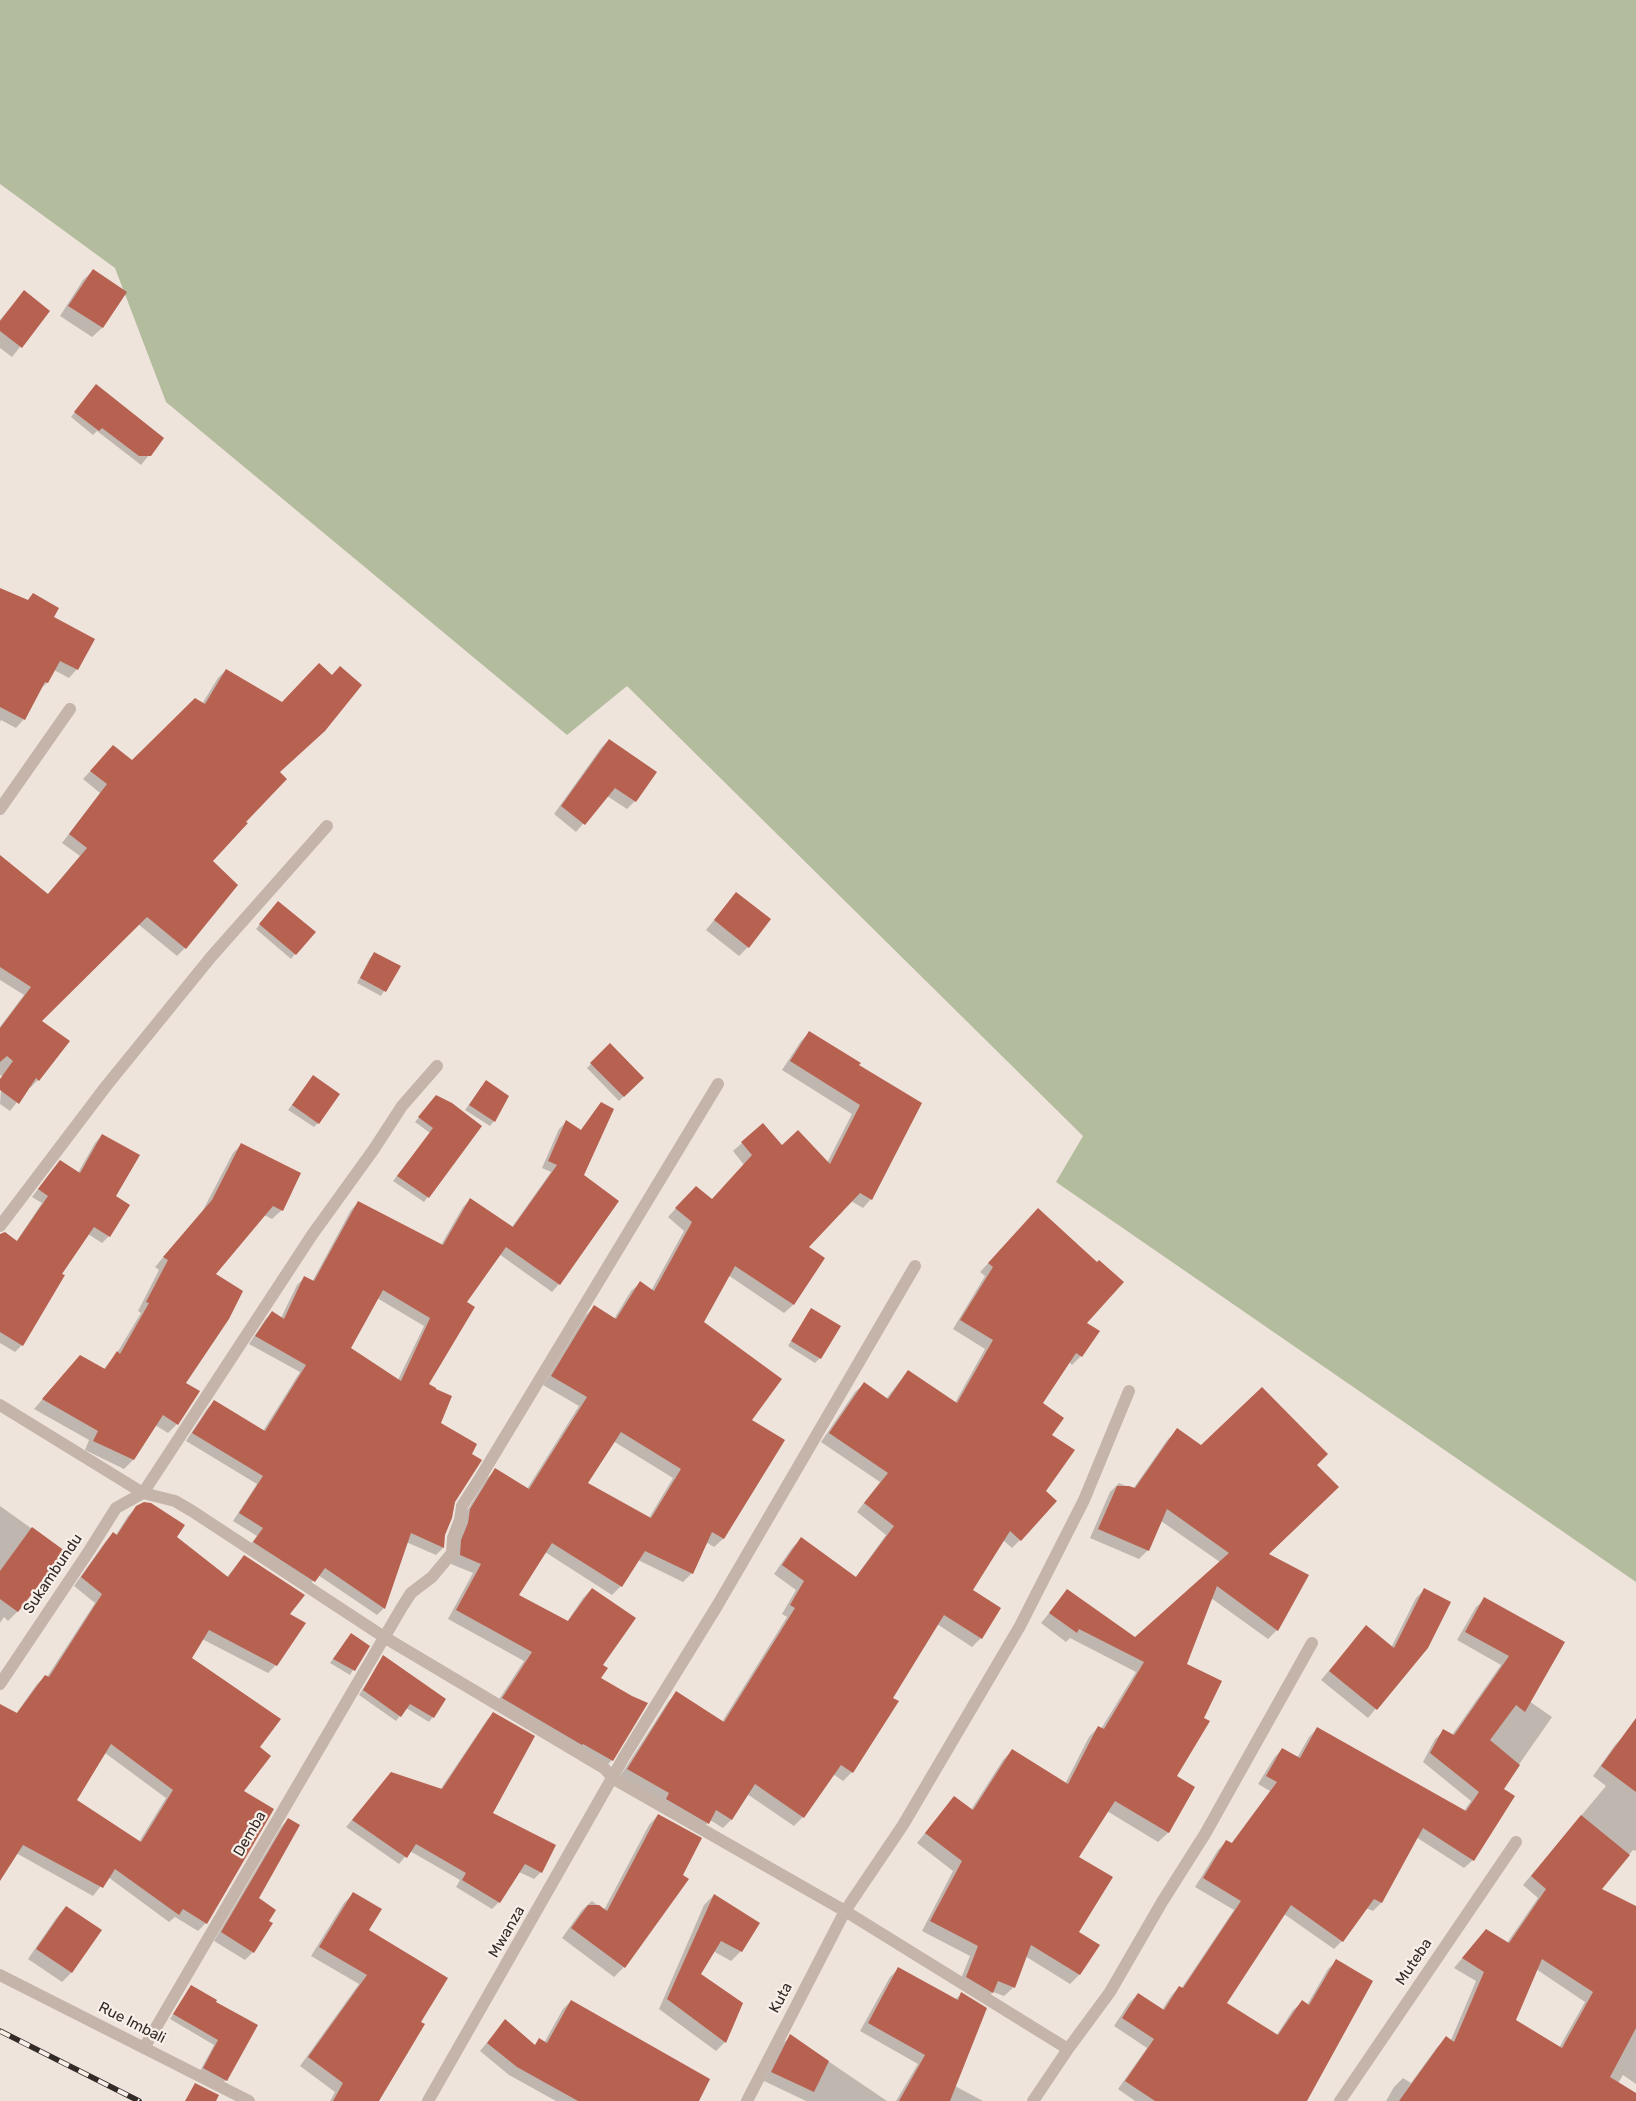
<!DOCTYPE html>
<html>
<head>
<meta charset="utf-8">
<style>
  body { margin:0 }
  canvas { display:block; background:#efe4dc }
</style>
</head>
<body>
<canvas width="1636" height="2101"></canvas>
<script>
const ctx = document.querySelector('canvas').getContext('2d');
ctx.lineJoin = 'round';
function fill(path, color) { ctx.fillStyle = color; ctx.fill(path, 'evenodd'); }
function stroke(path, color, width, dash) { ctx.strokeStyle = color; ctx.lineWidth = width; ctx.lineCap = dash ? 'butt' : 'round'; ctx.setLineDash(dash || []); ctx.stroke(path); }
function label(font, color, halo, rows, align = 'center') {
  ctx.font = font + ' Rubik,sans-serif'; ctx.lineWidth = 4.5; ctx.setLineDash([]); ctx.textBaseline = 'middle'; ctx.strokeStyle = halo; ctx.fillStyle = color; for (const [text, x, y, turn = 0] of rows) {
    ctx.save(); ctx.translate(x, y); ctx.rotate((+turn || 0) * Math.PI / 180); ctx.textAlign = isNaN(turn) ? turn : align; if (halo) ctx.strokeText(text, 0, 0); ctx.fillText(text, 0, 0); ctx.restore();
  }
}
fill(new Path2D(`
  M0 0H1636V1582L1056 1182 1083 1136 627 686 567 735 166 402 115 268 0 184Z`), '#b4bc9e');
fill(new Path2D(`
  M93 271 125 292 102 328 92 337 60 316 83 280Z
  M24 292 49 311 12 357 0 348V320Z
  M92 390 163 438 141 465 97 431 93 435 71 417Z
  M0 589 27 601 33 595 52 617 77 669 69 678 54 670 47 683 39 690 24 719 16 728 1 720 0 722Z
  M226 670 278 773 245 822 211 861 185 948 177 956 138 924 40 1021 38 1080 30 1088 29 1087 10 1111 0 1104 2 1076 0 1075V1027L24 995 0 980V878L47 895 80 856 62 843 100 793 83 779 105 755 132 762 202 704 218 678Z
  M609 740 655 772 635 801 627 809 607 796 576 832 554 814 601 748Z
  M736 893 748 947 739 956 706 930Z
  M274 907 295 954 291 959 256 929Z
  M375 953 399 967 381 996 357 983 370 958Z
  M809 1033 858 1066 871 1199 863 1208 851 1201 807 1248 823 1258 793 1305 784 1313 728 1275 703 1322 751 1420 783 1440 723 1539 714 1547 706 1542 692 1573 683 1582 638 1560 621 1586 612 1595 545 1552 517 1595 567 1622 583 1598 592 1589 602 1665 599 1678 612 1760 603 1769 494 1707 524 1661 448 1619 473 1573 451 1564 453 1550 462 1519 487 1478 496 1470 527 1489 579 1406 543 1385 585 1316 594 1307 614 1319 631 1291 640 1283 651 1291 684 1231 668 1217 687 1196 712 1201 744 1165 733 1151 742 1143 782 1147 827 1163 852 1114 782 1070 801 1041ZM613 1441 673 1478 649 1518 587 1484Z
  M610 1045 643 1078 619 1101 587 1068Z
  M313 1077 318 1123 314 1127 288 1110Z
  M482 1086 494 1121 490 1126 465 1110Z
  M432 1101 480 1126 424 1202 393 1181 430 1133 415 1122Z
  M601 1103 582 1175 618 1201 559 1284 552 1292 499 1254 465 1302 427 1385 440 1424 454 1502 444 1535 443 1548 436 1555 406 1542 384 1608 377 1615 318 1575 307 1588 247 1549 257 1536 233 1521 257 1484 186 1441 207 1409 214 1401 263 1431 300 1372 249 1344 265 1320 272 1312 281 1318 297 1285 304 1278 312 1282 351 1210 358 1203 441 1245 463 1207 470 1200 512 1227 551 1172 542 1168 559 1129 566 1122 580 1131ZM377 1298 424 1326 398 1380 349 1349Z
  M102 1135 114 1197 109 1236 102 1243 88 1234 61 1274 63 1275 22 1345 15 1352 0 1343V1235L16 1242 42 1203 32 1197 53 1169 60 1162 78 1173 95 1143Z
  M242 1144 282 1210 272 1219 264 1215 214 1274 185 1384 177 1424 168 1433 155 1425 133 1460 124 1469 85 1450 89 1440 34 1409 71 1366 103 1370 117 1353 141 1313 138 1311 159 1270 155 1267 203 1210 233 1153Z
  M1030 1218 1085 1323 1081 1356 1072 1365 1069 1362 1041 1403 1051 1435 1044 1492 1020 1540 1012 1548 1003 1540 972 1590 1000 1608 981 1638 972 1647 937 1624 892 1698 852 1772 843 1781 833 1774 803 1817 794 1826 747 1794 731 1820 723 1828 710 1820 700 1832 619 1778 668 1702 676 1693 722 1722 787 1617 782 1614 796 1590 774 1574 792 1548 801 1539 855 1578 886 1535 857 1512 880 1482 821 1442 855 1392 864 1384 886 1399 908 1371 955 1403 985 1349 953 1329 985 1276 980 1272Z
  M811 1310 820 1358 815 1363 788 1346Z
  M1178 1430 1201 1447 1315 1465 1268 1554 1277 1630 1268 1639 1211 1598 1186 1664 1175 1777 1194 1788 1168 1833 1158 1842 1107 1811 1078 1857V1933L1098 1945 1079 1975 1070 1984 1025 1956 1014 1987 1004 1996 993 1992 983 2002 958 1986 970 1956 922 1931 953 1871 917 1843 954 1797 971 1810 1003 1760 1012 1751 1065 1784 1089 1737 1098 1727 1101 1729 1136 1672 1070 1638 1066 1642 1041 1623 1068 1590 1135 1639 1220 1562 1161 1521 1148 1550 1139 1559 1090 1538 1110 1492 1119 1483 1133 1489 1168 1439Z
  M0 1506 63 1551 17 1612 8 1621 4 1617 0 1623Z
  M137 1507 227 1577 244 1556 288 1614 276 1665 268 1673 202 1639 190 1658 243 1792 206 1923 198 1931 175 1917 169 1922 108 1877 93 1896 16 1853 0 1855V1705L16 1714 37 1684 46 1676 47 1677 95 1603 74 1586 105 1542 113 1533 116 1535 128 1516ZM105 1753 166 1798 139 1842 75 1801Z
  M1424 1590 1427 1647 1368 1718 1321 1680 1366 1627 1391 1648 1416 1598Z
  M1485 1599 1529 1701 1552 1717 1502 1789 1473 1860 1464 1868 1416 1837 1381 1903 1373 1911 1366 1908 1342 1941 1334 1949 1284 1914 1225 2003 1276 2036 1293 2010 1302 2002 1307 2005 1328 1969 1337 1961 1305 2101H1135L1118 2089 1147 2048 1114 2026 1129 2003 1138 1994 1162 2010 1171 1996 1179 1987 1181 1989 1234 1910 1195 1887 1218 1850 1227 1841 1231 1844 1270 1791 1258 1784 1274 1758 1282 1749 1297 1758 1309 1737 1317 1729 1464 1811 1471 1801 1423 1762 1435 1739 1444 1731 1452 1735 1501 1665 1457 1640 1476 1607Z
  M347 1639 368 1646 350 1675 330 1663Z
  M383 1657 433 1717 429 1722 406 1708 396 1721 359 1695Z
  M493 1713 491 1814 554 1846 541 1872 534 1879 519 1872 499 1902 492 1909 456 1887 460 1880 410 1851 399 1864 346 1827 391 1773 440 1790 487 1720Z
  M1624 1736 1636 1745V1851L1633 1850 1600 1889 1636 1907V2084L1623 2075 1607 2101H1386L1394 2087 1403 2078 1411 2083 1438 2046 1447 2038 1451 2040 1476 1981 1454 1968 1478 1939 1507 1943 1538 1898 1523 1885 1606 1786 1593 1776 1615 1745ZM1536 1969 1585 2002 1559 2048 1514 2021Z
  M658 1815 681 1875 688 1879 624 1967 614 1977 562 1938 582 1910 592 1901 604 1910 649 1825Z
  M288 1819 257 1898 253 1952 245 1960 214 1941 281 1827Z
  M353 1894 367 1931 419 2022 377 2101H330L335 2092 300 2066 359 1984 311 1956 344 1903Z
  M714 1895 741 1951 731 1961 713 1951 699 1974 725 2042 716 2051 659 2009 704 1905Z
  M66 1907 101 1930 71 1973 62 1982 28 1959 57 1917Z
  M899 1968 955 2000 961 1994 955 2086 983 2101H896L918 2064 860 2031 890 1977Z
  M191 1986 215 2001 226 2080 221 2084 199 2073 214 2045 170 2019Z
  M571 2001 697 2101H556L509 2075 480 2051 505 2021 534 2046 539 2040 544 2043 563 2009Z
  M791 2036 887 2101H806L764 2081 782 2044Z`), '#0003');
fill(new Path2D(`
  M93 269 127 292 103 328 68 306Z
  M24 290 50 311 22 348 0 331V321Z
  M96 384 164 438 151 456H139L102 428 99 431 74 412Z
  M0 588 28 600 33 593 59 608 54 617 95 639 78 670 60 661 48 683 45 682 25 720 0 707Z
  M319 663 332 675 340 666 362 685 325 731 280 772 287 779 246 822 248 823 213 861 238 885 186 949 147 917 42 1021 70 1041 39 1081 36 1078 19 1104 0 1090V1079L13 1061 7 1056 0 1062V1028L31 987 0 967V855L48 894 87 848 69 834 107 784 90 771 113 745 132 760 195 698 205 704 226 669 282 702Z
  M609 739 657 772 636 802 615 788 585 825 561 806Z
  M736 892 771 919 749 948 714 920Z
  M278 901 316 932 296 955 259 924Z
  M374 952 401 966 386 992 360 978Z
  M809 1031 861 1063 859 1065 922 1103 872 1200 860 1193 809 1247 825 1258 794 1305 735 1266 704 1322 782 1379 752 1420 785 1440 724 1539 712 1532 693 1574 645 1551 622 1587 552 1543 519 1595 568 1621 592 1588 636 1618 603 1665 608 1668 601 1678 632 1696 648 1703 613 1761 583 1744 582 1745 502 1698 532 1652 456 1610 481 1564 460 1555 461 1540 468 1523 470 1509 495 1468 529 1489 587 1397 551 1376 594 1305 616 1319 640 1281 654 1291 692 1222 675 1208 696 1186 712 1199 752 1155 741 1142 763 1123 782 1145 798 1130 830 1164 860 1105 790 1061ZM621 1432 681 1469 651 1518 588 1483Z
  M610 1043 644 1078 624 1097 590 1063Z
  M313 1075 340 1094 319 1124 292 1105Z
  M486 1080 509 1096 495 1122 469 1105Z
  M436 1095 452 1103 482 1126 429 1198 397 1176 433 1128 418 1117Z
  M601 1102 614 1109 584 1175 619 1201 560 1285 506 1247 467 1302 475 1307 429 1384 436 1388V1389L452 1396 441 1423 477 1444 472 1454 482 1460 455 1502 452 1518 445 1535 444 1548 411 1533 385 1609 325 1568 315 1582 253 1542 263 1528 239 1513 263 1476 192 1433 214 1400 265 1431 306 1365 255 1336 272 1311 284 1319 304 1276 314 1281 358 1201 443 1245 470 1198 513 1227 557 1165 548 1161 566 1120 581 1130ZM383 1290 430 1318 401 1381 351 1348Z
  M102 1134 140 1155 116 1196 130 1205 110 1237 94 1227 62 1274 65 1275 23 1346 0 1332V1234L5 1232 17 1241 48 1196 38 1189 60 1160 80 1173Z
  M241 1143 301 1173 283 1211 273 1206 216 1274 243 1291 229 1319 186 1383 200 1391 178 1425 163 1415 134 1460 93 1441 98 1431 42 1399 80 1355 105 1369 117 1351 120 1354 149 1303 146 1302 168 1260 163 1257 212 1200Z
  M1038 1208 1097 1262 1099 1260 1124 1282 1087 1323 1100 1331 1082 1357 1076 1353 1043 1403 1064 1418 1052 1435 1075 1450 1046 1491 1057 1501 1021 1541 1010 1531 973 1590 1001 1608 982 1639 944 1615 893 1698 899 1701 853 1773 841 1765 804 1818 755 1784 732 1820 716 1810 709 1824 666 1799 669 1793 627 1769 676 1691 724 1722 795 1608 790 1605 804 1581 782 1565 801 1537 856 1577 894 1526 864 1503 888 1473 829 1433 864 1382 888 1399 908 1370 957 1403 993 1340 960 1320 993 1267 988 1263Z
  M811 1308 841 1326 821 1359 791 1341Z
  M1262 1387 1328 1454 1317 1465 1339 1487 1269 1554 1309 1575 1278 1631 1217 1586 1187 1664 1222 1681 1204 1718 1210 1721 1177 1776 1195 1787 1169 1833 1115 1801 1079 1857 1113 1877 1079 1932 1100 1945 1080 1975 1031 1945 1015 1988 998 1981 993 1993 966 1977 978 1946 930 1921 962 1861 925 1833 954 1796 973 1810 1012 1749 1068 1784 1098 1726 1104 1729 1144 1662 1079 1629 1077 1633 1049 1613 1067 1589 1135 1637 1229 1553 1167 1509 1149 1551 1098 1529 1117 1486H1129L1135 1488 1177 1428 1201 1445Z
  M144 1502 151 1503 185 1525 177 1537 228 1577 244 1555 305 1595 290 1614 306 1623 277 1666 209 1630 192 1658 281 1719 260 1747 271 1756 244 1791 274 1809 207 1924 183 1909 179 1915 115 1869 103 1888 23 1845 0 1881V1704L17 1713 45 1675 49 1677 102 1594 81 1577 113 1532 117 1535 136 1506ZM111 1744 173 1790 141 1842 77 1800Z
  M32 1527 65 1551 18 1612 0 1599V1571Z
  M1424 1588 1451 1602 1428 1648 1377 1710 1329 1671 1366 1625 1394 1648Z
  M1484 1597 1565 1642 1525 1712 1516 1705 1490 1740 1520 1765 1504 1789 1515 1796 1474 1861 1423 1828 1382 1903 1374 1899 1343 1942 1291 1905 1227 2003 1278 2035 1302 2000 1309 2005 1336 1959 1373 1981 1307 2101H1155L1125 2081 1154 2039 1122 2018 1138 1993 1164 2010 1179 1986 1183 1988 1241 1901 1203 1878 1226 1840 1232 1843 1277 1782 1266 1776 1282 1748 1300 1758 1317 1727 1466 1811 1479 1792 1430 1753 1443 1729 1454 1735 1509 1656 1465 1632Z
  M351 1633 370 1646 355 1671 333 1659Z
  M383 1655 446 1699 434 1718 410 1704 401 1717 363 1690Z
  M493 1712 535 1736 493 1813 556 1845 542 1873 525 1864 500 1903 462 1880 466 1873 416 1844 407 1858 352 1820 391 1772 442 1789Z
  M1636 1718V1792L1601 1766Z
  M658 1814 702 1838 683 1875 689 1879 625 1968 571 1928 588 1905H599L607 1911Z
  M1581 1815 1630 1855 1602 1889 1636 1906V2028L1610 2077 1636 2093V2101H1399L1446 2036 1454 2042 1484 1972 1462 1958 1486 1929 1509 1943 1546 1889 1531 1876ZM1542 1959 1593 1992 1562 2048 1516 2020Z
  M288 1818 300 1825 259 1898 276 1910 269 1921 273 1923 254 1953 221 1932Z
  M353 1892 382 1909 369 1930 448 1978 421 2022 425 2024 379 2101H333L343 2083 308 2057 367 1975 319 1947Z
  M714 1894 760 1923 742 1952 721 1941 701 1974 743 2003 726 2043 667 1999Z
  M66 1906 102 1930 72 1973 36 1949Z
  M898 1967 958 2000 961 1992 987 2008 950 2101H899L925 2055 868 2023Z
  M191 1985 217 2000 216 2002 258 2025 227 2081 203 2068 218 2040 173 2014Z
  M571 2000 710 2079 699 2101H578L517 2067 487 2043 505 2019 535 2045 539 2038 547 2043Z
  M790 2034 829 2061 814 2092 771 2072Z
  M195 2083 219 2095 216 2101H185Z`), '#b76251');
stroke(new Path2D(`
  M0 809 70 709
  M0 1226 107 1085 211 957 327 826
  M0 1405 143 1493 175 1501 192 1511 384 1637 604 1768 614 1779 845 1911 1068 2049
  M0 1684 89 1551 116 1508 143 1493 312 1235 374 1149 402 1106 437 1066
  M0 1975 249 2101
  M144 2048 402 1607 411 1593 432 1577 452 1553 453 1538 460 1520 462 1506 480 1478 718 1084
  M428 2101 624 1757 717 1606 915 1266
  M747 2101 845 1911 903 1825 1020 1626 1084 1500 1129 1391
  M1033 2101 1068 2049 1110 1992 1162 1902 1205 1834 1312 1643
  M1340 2101 1516 1842`), '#c5b4a9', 12);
const rail = new Path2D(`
  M0 2031 139 2101`);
stroke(rail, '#332b28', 5.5);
stroke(rail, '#f7efe8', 4, [11]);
label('15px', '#332b28', '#f7efe8', [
  ["Sukambundu",53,1574,-56],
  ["Demba",250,1834,-60],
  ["Mwanza",507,1932,-60],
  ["Muteba",1414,1962,-56],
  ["Kuta",781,1998,-62],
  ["Rue Imbali",132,2023,27]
]);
</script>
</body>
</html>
